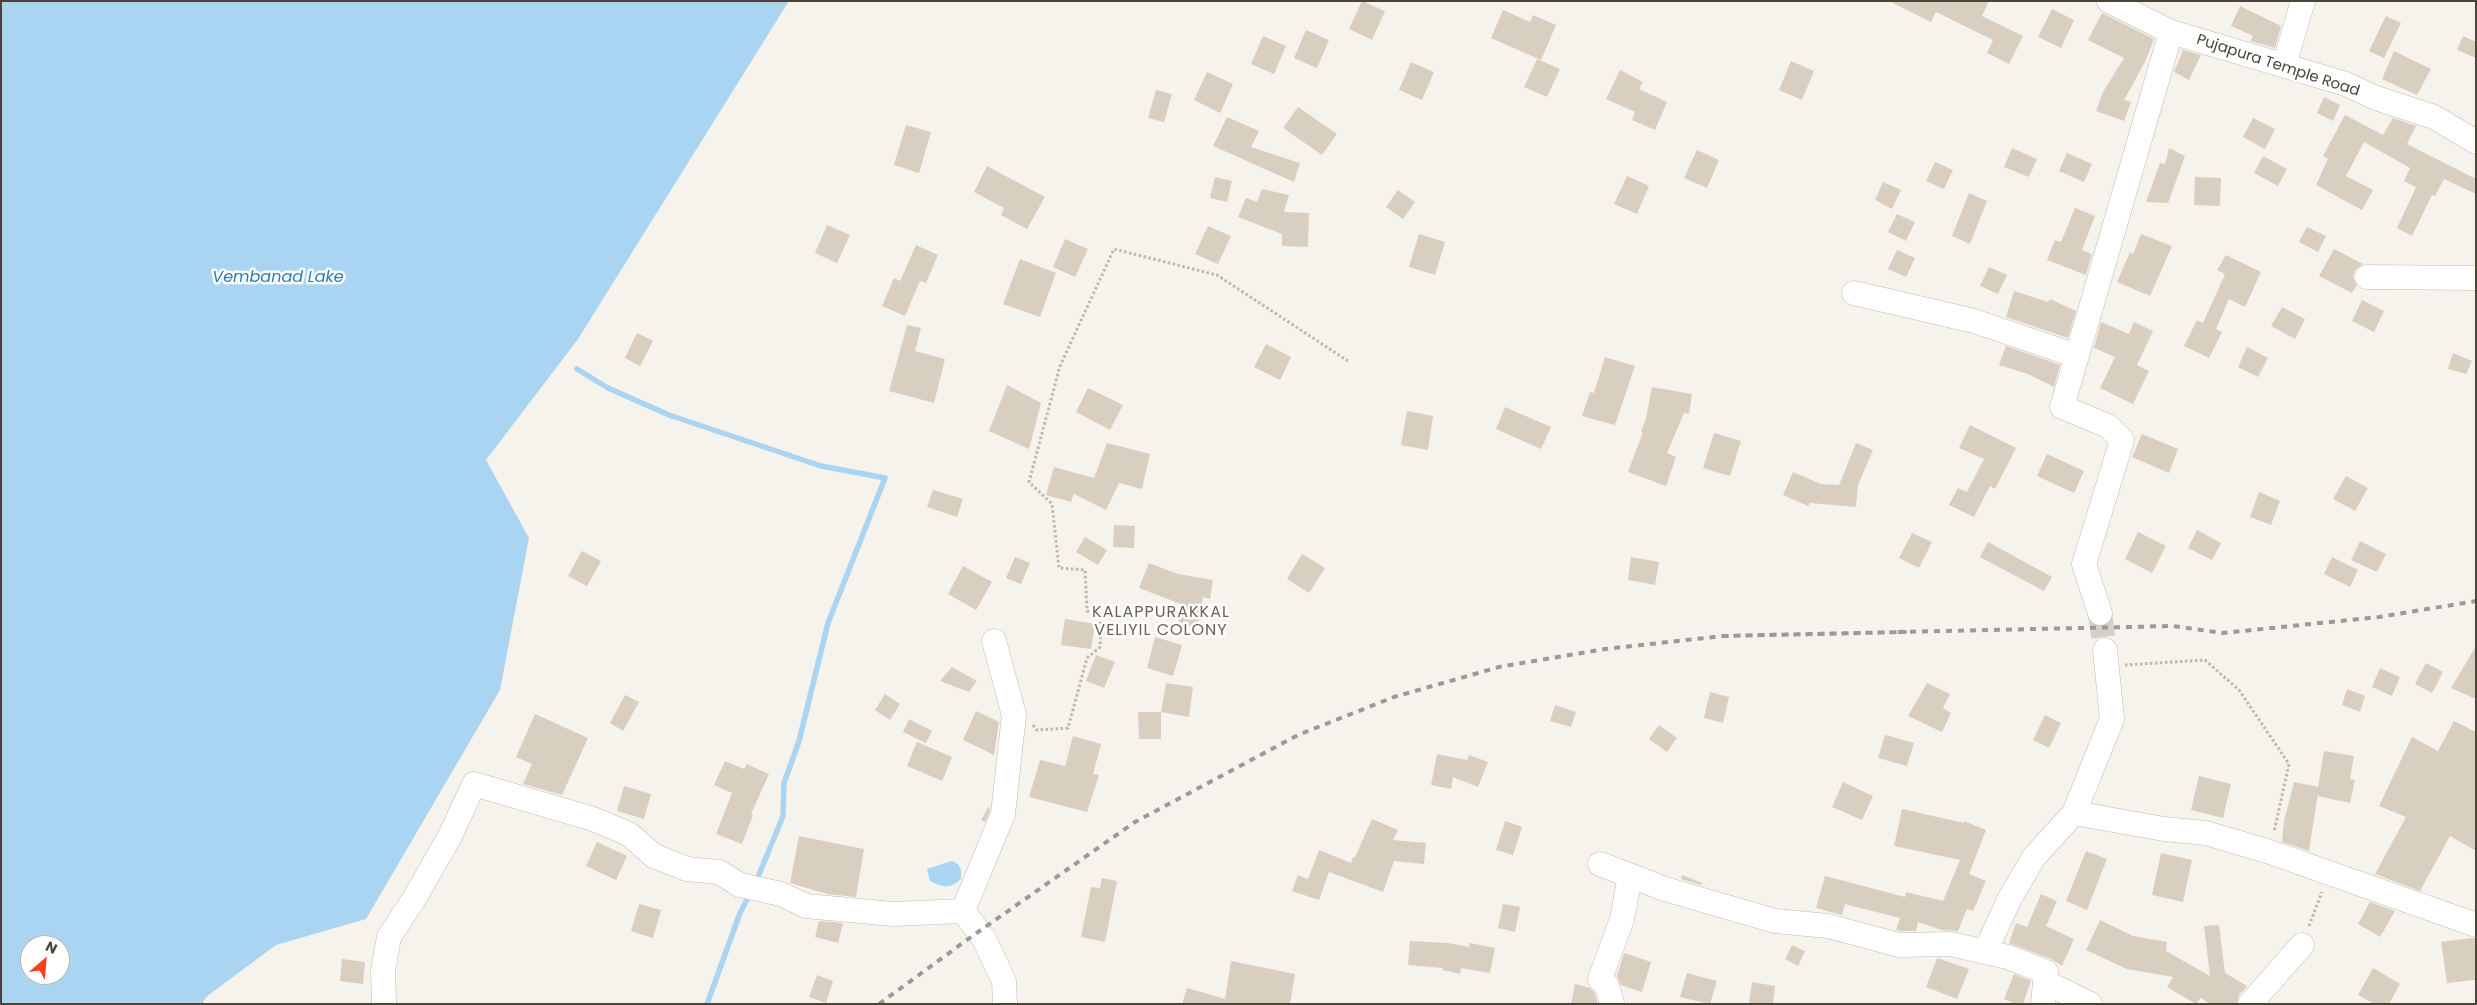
<!DOCTYPE html>
<html>
<head>
<meta charset="utf-8">
<style>
  body { margin:0 }
  #map { position:relative; width:2477px; height:1005px; overflow:hidden; background:#f6f3ec; font-family:Poppins,sans-serif }
  canvas { display:block }
  .frame { position:absolute; inset:0; border:2px solid #4b4439; pointer-events:none }
  .north { position:absolute; left:20px; top:935px; width:50px; height:50px; box-sizing:border-box; background:#fff; border:1px solid #b7b4b0; border-radius:50%; rotate:27deg; font-size:14px; font-weight:700; line-height:20px; text-align:center; color:#4b4439 }
  .north::after { content:''; display:block; margin:auto; width:18px; height:22px; background:#fc3f1d; clip-path:polygon(50% 0,100% 100%,50% 72%,0 100%) }
</style>
</head>
<body>
<div id="map">
<canvas width="2477" height="1005"></canvas>
<div class="frame"></div>
<div class="north">N</div>
</div>
<script>
const ctx = document.querySelector('canvas').getContext('2d');
ctx.lineJoin = 'round';
function fill(path, color) { ctx.fillStyle = color; ctx.fill(path, 'evenodd'); }
function stroke(path, color, width, dash) { ctx.strokeStyle = color; ctx.lineWidth = width; ctx.lineCap = dash ? 'butt' : 'round'; ctx.setLineDash(dash || []); ctx.stroke(path); }
function label(font, color, halo, rows, align = 'center') {
  ctx.font = font + ' Poppins,sans-serif'; ctx.lineWidth = 5; ctx.setLineDash([]); ctx.textBaseline = 'middle'; ctx.strokeStyle = halo; ctx.fillStyle = color; for (const [text, x, y, turn = 0] of rows) {
    ctx.save(); ctx.translate(x, y); ctx.rotate((+turn || 0) * Math.PI / 180); ctx.textAlign = isNaN(turn) ? turn : align; if (halo) ctx.strokeText(text, 0, 0); ctx.fillText(text, 0, 0); ctx.restore();
  }
}
fill(new Path2D(`
  M1 1H789L578 339 486 460 529 538 500 690 366 919 276 945 206 997 202 1004H1ZM30 945H60V975H30Z
  M952 861C961 865 962 869 961 879 950 889 944 888 930 881L927 869Z`), '#a9d4f2');
stroke(new Path2D(`
  M577 369 608 388 669 415 821 466 885 478 828 623 799 741 784 783 783 816 756 882
  M707 1004 740 913 751 892`), '#a9d4f2', 5.5);
fill(new Path2D(`
  M1362 1 1385 11 1372 40 1349 29Z
  M1889 1H1989L1982 16 2023 36 2009 64 1987 53 1993 40 1936 12 1931 22Z
  M2240 6 2281 26 2275 48 2250 41 2253 36 2231 26Z
  M2052 9 2074 20 2061 48 2038 37Z
  M1503 10 1530 22 1533 15 1556 25 1541 60 1491 38Z
  M2102 13 2154 39 2145 62 2124 100 2131 102 2124 121 2096 111 2103 92 2124 58 2088 40Z
  M2386 16 2401 23 2384 58 2369 51Z
  M1306 30 1329 40 1317 68 1294 58Z
  M1263 36 1286 46 1274 74 1251 64Z
  M2463 36 2476 42V58L2457 50Z
  M2183 50 2201 55 2189 80 2174 72Z
  M2394 51 2431 69 2417 95 2382 79Z
  M1537 59 1560 69 1547 97 1524 87Z
  M1791 61 1814 71 1802 100 1779 90Z
  M1411 62 1434 72 1422 100 1399 90Z
  M1620 70 1643 82 1639 89 1667 102 1655 130 1632 120 1635 112 1606 99Z
  M1207 72 1233 84 1220 113 1194 100Z
  M1156 90 1172 94 1164 122 1148 118Z
  M2324 97 2340 105 2333 121 2317 113Z
  M1298 107 1337 134 1322 155 1283 128Z
  M2345 115 2383 135 2393 118 2416 126 2407 144 2476 179V194L2444 179 2435 196 2432 195 2412 236 2397 228 2416 187 2404 181 2410 168 2364 142 2346 176 2373 190 2362 210 2316 185 2328 159 2323 156Z
  M1227 117 1259 131 1251 147 1300 163 1294 182 1213 146Z
  M2253 118 2275 129 2265 149 2243 137Z
  M906 125 931 132 919 173 894 165Z
  M2012 148 2037 159 2029 177 2004 167Z
  M2169 148 2185 156 2168 203 2146 202 2160 163 2165 164Z
  M1697 150 1719 160 1707 188 1684 178Z
  M2067 153 2092 164 2084 182 2059 171Z
  M2263 156 2287 169 2278 186 2254 173Z
  M1935 162 1953 170 1944 189 1926 181Z
  M987 166 1045 197 1027 229 1001 215 1004 208 974 192Z
  M1627 176 1649 186 1637 214 1614 204Z
  M1215 177 1232 181 1227 202 1210 198Z
  M2195 177 2221 178 2220 206 2194 205Z
  M1883 182 1901 190 1892 209 1875 200Z
  M1262 189 1289 195 1284 212 1309 213 1308 247 1282 246V234L1238 217 1246 198 1257 202Z
  M1398 190 1415 202 1403 219 1386 207Z
  M1969 193 1987 201 1970 244 1952 236Z
  M2075 208 2095 216 2082 250 2092 254 2086 275 2047 260 2055 240 2061 242Z
  M1897 214 1915 222 1906 241 1888 232Z
  M827 225 850 235 837 263 815 253Z
  M1208 226 1231 236 1218 264 1195 254Z
  M2307 227 2326 236 2318 252 2299 242Z
  M1419 234 1445 242 1435 275 1409 267Z
  M2141 234 2172 246 2150 296 2117 282 2130 252 2133 254Z
  M1065 239 1088 249 1075 277 1053 267Z
  M916 245 938 255 926 283 920 281 905 316 882 306 894 278 900 281Z
  M2334 249 2363 264 2355 270 2353 277 2357 285 2352 293 2319 276Z
  M1897 250 1915 258 1906 277 1888 269Z
  M2226 255 2261 272 2245 307 2229 299 2216 329 2222 332 2209 358 2184 346 2197 320 2203 323 2225 274 2217 270Z
  M1020 259 1056 273 1040 317 1003 304Z
  M1989 267 2007 275 1998 294 1980 286Z
  M2014 291 2048 302 2050 299 2076 311 2068 338 2006 317Z
  M2362 300 2384 311 2374 332 2352 321Z
  M2282 307 2305 319 2295 339 2271 326Z
  M2101 322 2129 334 2134 322 2153 331 2137 365 2149 371 2133 404 2100 388 2115 357 2094 348Z
  M907 325 921 328 915 351 945 359 934 403 889 391Z
  M637 333 653 341 640 366 625 358Z
  M1266 344 1291 357 1280 380 1254 367Z
  M2006 346 2060 365 2054 387 2028 374 1999 365Z
  M2247 347 2268 358 2258 377 2238 367Z
  M2453 353 2472 361 2466 374 2448 369Z
  M1605 357 1635 366 1615 425 1582 416 1590 392 1594 393Z
  M1007 385 1041 403 1029 449 989 431Z
  M1652 387 1692 394 1689 414 1684 413 1667 453 1676 457 1666 486 1628 472 1643 432H1641L1646 418Z
  M1088 388 1123 405 1110 430 1076 412Z
  M1505 407 1551 427 1541 449 1496 429Z
  M1407 411 1433 416 1428 450 1401 445Z
  M1970 425 2016 448 1995 489 1990 486 1974 517 1949 505 1958 488 1967 492 1984 459 1959 448Z
  M1714 433 1741 441 1730 476 1703 468Z
  M2142 434 2178 449 2169 473 2132 457Z
  M1107 443 1150 454 1142 489 1119 483 1106 510 1074 494 1071 502 1046 495 1054 467 1094 478Z
  M1856 443 1873 450 1858 485 1856 507 1810 503 1808 506 1783 495 1793 472 1821 484 1839 485Z
  M2047 454 2084 471 2074 493 2037 476Z
  M2346 476 2368 488 2355 511 2333 499Z
  M933 490 963 499 957 517 927 507Z
  M2259 492 2280 501 2271 525 2250 517Z
  M1114 525 1135 526 1134 548 1113 547Z
  M2197 530 2221 543 2212 560 2188 548Z
  M2138 532 2166 546 2152 573 2125 559Z
  M1912 533 1932 542 1919 568 1899 558Z
  M1085 537 1107 550 1098 565 1076 552Z
  M2360 541 2386 554 2377 572 2351 560Z
  M1988 542 2052 577 2044 591 1980 557Z
  M582 551 601 561 587 586 568 576Z
  M1302 554 1325 568 1309 593 1287 579Z
  M1015 557 1030 563 1021 584 1006 578Z
  M1631 557 1659 562 1655 585 1628 580Z
  M2332 557 2358 570 2350 587 2324 574Z
  M1149 563 1178 574 1213 580 1210 599 1203 597 1198 627 1178 624 1181 604 1139 588Z
  M963 566 992 582 976 610 948 594Z
  M1065 619 1095 624 1091 649 1061 645Z
  M1155 637 1182 645 1173 676 1147 668Z
  M2476 646V699L2451 688Z
  M1096 655 1115 662 1104 688 1086 681Z
  M2426 663 2443 672 2432 693 2415 684Z
  M952 667 977 681 969 692 940 681Z
  M2380 668 2400 677 2392 696 2372 687Z
  M1166 683 1193 687 1189 717 1161 712Z
  M1927 683 1950 694 1943 708 1951 713 1942 732 1908 716Z
  M2347 689 2365 696 2360 712 2342 705Z
  M1710 692 1729 697 1723 723 1704 718Z
  M885 694 900 704 890 720 875 710Z
  M625 695 639 702 623 731 610 723Z
  M1555 705 1576 712 1571 727 1550 721Z
  M976 711 999 722 994 755 963 740Z
  M1138 712H1161V739H1139Z
  M535 714 588 738 562 795 523 784 532 764 516 757Z
  M2045 715 2061 723 2049 748 2033 740Z
  M909 719 932 731 926 743 903 732Z
  M2454 721 2476 732V851L2450 836 2420 891 2375 874 2406 817 2379 806 2412 737 2438 751Z
  M1659 725 1677 738 1667 752 1649 739Z
  M1885 735 1914 743 1907 766 1878 758Z
  M1073 736 1101 744 1093 774 1099 775 1087 812 1029 797 1040 760 1065 766Z
  M917 742 952 757 942 781 907 766Z
  M2324 751 2354 756 2350 779 2355 780 2350 803 2317 796 2318 793 2309 851 2282 842 2284 821 2294 782 2318 787Z
  M1437 754 1467 760 1469 755 1488 762 1478 787 1453 777 1451 789 1431 785Z
  M725 761 744 769 747 764 769 774 751 814 753 815 742 844 716 834 732 793 714 785Z
  M2199 776 2231 784 2223 818 2191 810Z
  M1843 782 1873 796 1862 820 1832 807Z
  M624 786 651 794 644 819 617 811Z
  M989 806 990 811 985 822 981 820Z
  M1902 809 1964 823V821L1986 830 1969 874 1986 881 1973 911 1967 909 1958 931 1941 930 1918 922 1916 931H1901L1896 930 1900 918 1845 904 1842 915 1816 908 1825 876 1905 897 1906 892 1943 901 1960 860 1894 846Z
  M1372 819 1398 830 1393 840 1426 843 1424 864 1394 861 1383 892 1329 872 1319 900 1292 891 1298 875 1308 879 1319 850 1351 863 1353 857H1355Z
  M1505 821 1522 827 1513 855 1496 850Z
  M799 836 864 849 856 897 827 894 790 883Z
  M597 842 627 856 616 880 586 866Z
  M2086 851 2107 859 2087 910 2066 901Z
  M2161 853 2192 860 2183 902 2152 895Z
  M1682 875 1702 883 1701 885 1681 879Z
  M1102 878 1117 881 1105 942 1081 937 1091 887 1100 888Z
  M2041 894 2057 901 2046 926 2074 939 2062 966 2051 959 2009 943 2016 923 2027 927Z
  M2370 902 2395 911 2380 937 2358 924Z
  M639 904 661 910 653 938 631 931Z
  M1503 904 1520 907 1515 932 1498 928Z
  M2100 920 2133 936 2167 942 2166 951 2210 976 2204 926 2219 925 2225 973 2247 986 2239 995 2237 1004H2210L2201 998 2196 1004 2167 987 2173 977 2127 969 2086 950Z
  M819 921 843 923 838 943 815 937Z
  M2471 938H2476V980L2447 983 2441 942Z
  M1410 941 1448 943 1469 947 1470 943 1495 948 1490 973 1461 968 1460 974 1443 970V968L1408 965Z
  M1792 945 1805 951 1798 966 1785 959Z
  M1624 953 1651 962 1642 992 1621 985 1617 976Z
  M1937 958 1969 969 1957 999 1926 987Z
  M342 959 365 962 363 984 340 981Z
  M1231 961 1295 974 1290 1004H1182L1187 988 1225 999Z
  M2373 968 2400 984 2389 1004H2374L2358 995Z
  M1687 973 1717 981 1710 1004 1680 997Z
  M2014 974 2031 981 2023 1004H2016L2004 999Z
  M817 975 833 981 826 1003 809 997Z
  M1752 982 1775 986 1773 1004H1749Z
  M1575 984 1590 988 1595 993 1598 1004H1571Z`), '#d8cfc1');
stroke(new Path2D(`
  M2100 613 2105 650`), '#d4d0c8', 24, [24, 12]);
const minor = new Path2D(`
  M2109 1 2171 32 2346 84 2376 98 2434 117 2476 142
  M2284 65 2303 1
  M2367 277 2476 278
  M1854 293 1974 321 2077 356
  M2100 613 2084 564 2122 440 2108 426 2062 407 2171 32
  M994 641 1014 715 1003 814 963 911 984 939 1004 981 1005 1004
  M2074 813 2164 829 2206 833 2270 852 2476 925
  M1600 864 1665 889 1775 921 1828 926 1899 945 1951 944 1985 952
  M2045 982 2090 1004
  M1612 1003 1607 986 1600 979 1622 919 1630 876
  M384 1004 383 970 389 937 414 899 450 836 474 784 593 819 629 834 654 856 687 869 719 872 740 885 781 894 806 906 893 914 963 911
  M2043 1004 2046 972 2008 957 1985 952 2010 898 2034 857 2074 813 2112 719 2105 650
  M2250 1004 2302 945`);
stroke(minor, '#c2bbae', 25);
stroke(new Path2D(`
  M2125 665 2205 660 2239 690 2289 764 2274 832
  M1033 725 1037 730 1068 728 1087 658 1100 647 1101 617 1087 611 1085 570 1059 568 1052 504 1029 482 1060 366 1114 249 1217 275 1348 361
  M2309 926 2322 892`), '#c4b79f', 3, [2.5, 2.5]);
stroke(minor, '#fff', 24);
stroke(new Path2D(`
  M1898 632 2173 626 2223 633 2379 617 2476 601
  M879 1004 971 937 1135 822 1298 735 1394 697 1499 667 1605 649 1723 636 1905 632 1723 636`), '#9a9a9a', 4, [6, 6]);
label('15px', '#4b4439', '#fff', [
  ["Pujapura Temple Road",2278,66,18]
]);
label('italic 16px', '#2e7ab2', '#fff', [
  ["Vembanad Lake",278,278]
]);
ctx.letterSpacing = '1px';
label('16px', '#6e6250', '#fff', [
  ["KALAPPURAKKAL",1161,613],
  ["VELIYIL COLONY",1161,631]
]);
ctx.letterSpacing = '0px';
</script>
</body>
</html>
